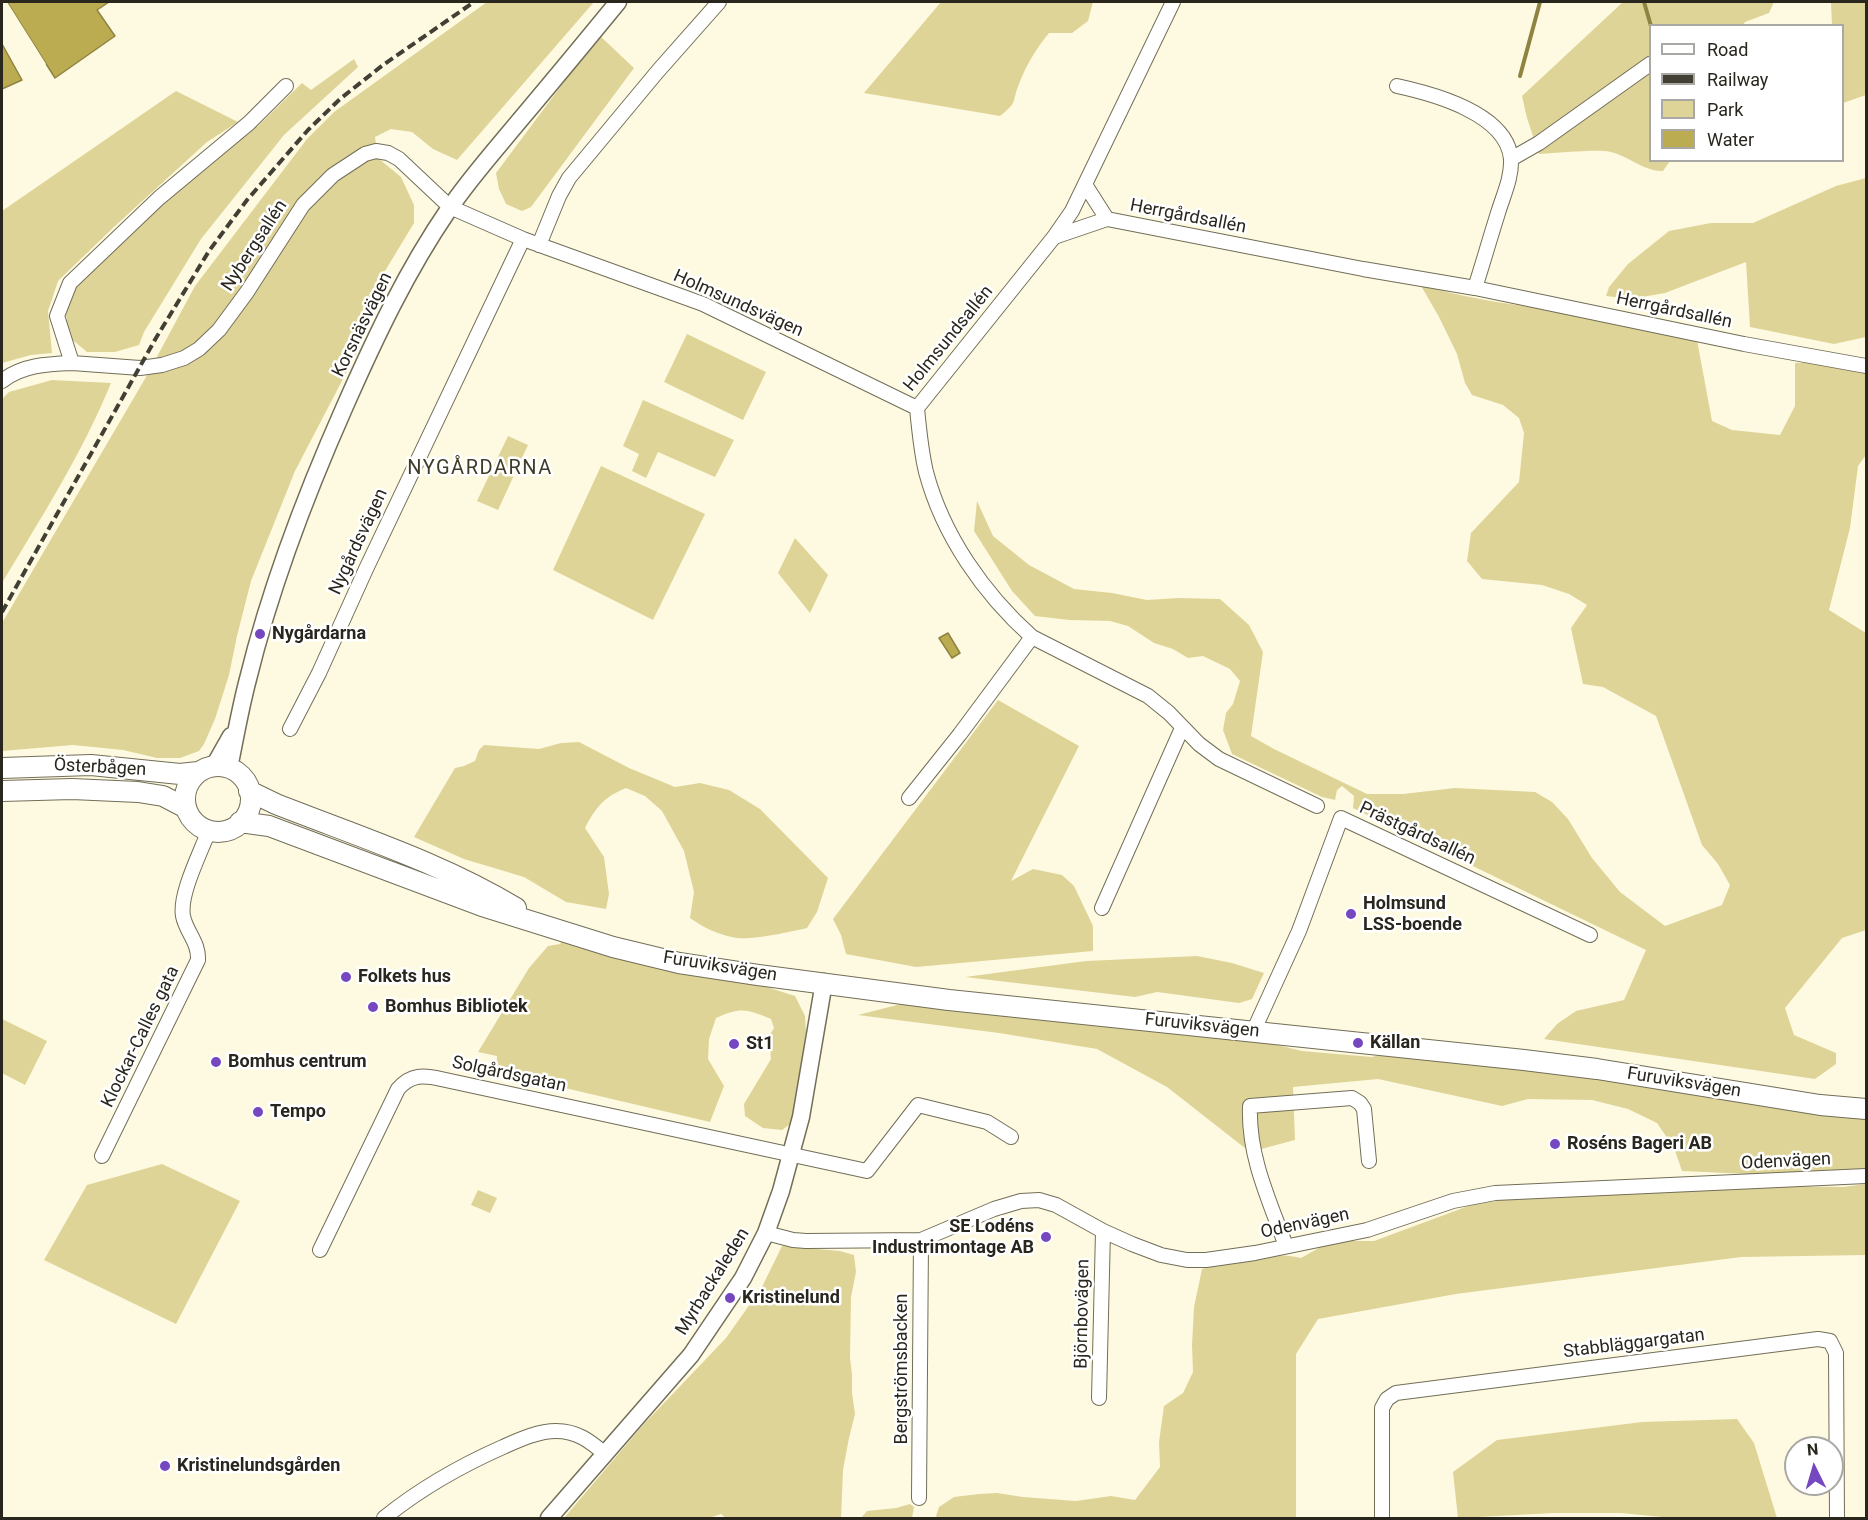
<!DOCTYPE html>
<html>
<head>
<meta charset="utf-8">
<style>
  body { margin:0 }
  #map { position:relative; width:1868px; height:1520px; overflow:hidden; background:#fefae1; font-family:Roboto,sans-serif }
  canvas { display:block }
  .frame { position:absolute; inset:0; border:3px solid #28261d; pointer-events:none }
  .legend { position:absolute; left:1649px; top:24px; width:195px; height:138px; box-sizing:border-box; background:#fff; border:2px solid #a9a8a5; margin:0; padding:8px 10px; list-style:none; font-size:18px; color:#28261d }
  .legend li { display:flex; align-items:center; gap:12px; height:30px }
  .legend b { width:30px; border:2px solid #a9a8a5 }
  .north { position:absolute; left:1784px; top:1436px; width:60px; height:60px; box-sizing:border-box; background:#fff; border:2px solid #a9a8a5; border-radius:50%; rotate:355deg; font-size:16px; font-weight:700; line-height:24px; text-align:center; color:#28261d }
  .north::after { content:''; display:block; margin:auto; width:21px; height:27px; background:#7548c0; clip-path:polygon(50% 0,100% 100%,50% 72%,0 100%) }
</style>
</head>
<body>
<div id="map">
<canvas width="1868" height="1520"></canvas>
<div class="frame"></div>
<ul class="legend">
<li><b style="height:8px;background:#fff"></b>Road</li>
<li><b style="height:8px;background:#423f34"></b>Railway</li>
<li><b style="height:16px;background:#dfd498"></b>Park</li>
<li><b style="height:16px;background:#bbab51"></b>Water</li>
</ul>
<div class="north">N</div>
</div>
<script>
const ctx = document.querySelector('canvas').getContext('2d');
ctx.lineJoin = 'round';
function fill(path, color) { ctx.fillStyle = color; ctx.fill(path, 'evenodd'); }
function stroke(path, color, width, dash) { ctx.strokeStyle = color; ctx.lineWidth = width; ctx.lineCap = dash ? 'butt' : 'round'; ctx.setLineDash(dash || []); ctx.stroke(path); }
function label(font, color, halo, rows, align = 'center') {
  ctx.font = font + ' Roboto,sans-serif'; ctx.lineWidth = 5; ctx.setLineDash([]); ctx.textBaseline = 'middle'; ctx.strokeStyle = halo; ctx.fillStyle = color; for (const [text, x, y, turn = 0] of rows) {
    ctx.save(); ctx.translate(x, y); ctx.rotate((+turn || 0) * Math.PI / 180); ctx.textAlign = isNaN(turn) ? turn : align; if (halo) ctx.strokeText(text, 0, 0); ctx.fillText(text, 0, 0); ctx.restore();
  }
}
fill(new Path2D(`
  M487 2H594L457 160 433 149 412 132 391 129 375 137 378 158 401 177 414 205V223L385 271 363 317 356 354 295 471 251 581 237 636 229 675 215 719 204 744 199 751 180 758H157L123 750 73 745 2 751V623L146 377 195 286 307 139 334 112Z
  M941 2H1093L1088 21 1072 33H1049C1036 49 1026 65 1019 84 1011 103 1019 101 1000 116L864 93Z
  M1623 2H1774L1769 13 1745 22 1743 25 1650 26V160L1670 161 1663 171C1643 172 1626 153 1605 151 1585 150 1560 153 1539 154L1527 118 1522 96Z
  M1828 2H1866V95L1843 103 1842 26 1832 25 1831 3Z
  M599 35 634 68 531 207 522 211 506 204 499 189 496 173Z
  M354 59 358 67 284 135 201 239 144 332 139 345 115 352H87L69 337 66 315 75 286 154 208 253 125 257 127 302 83 311 90Z
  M176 91 238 122 207 142 115 226 58 281 48 311 52 353 31 355 2 363V211Z
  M1866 178V337L1834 344 1750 327 1746 262 1665 293 1630 299 1606 296 1609 287 1628 264 1669 231 1711 223H1753L1836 186Z
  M1420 284C1476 303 1543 307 1602 318 1634 324 1665 333 1697 340L1712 421 1732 430 1780 435 1795 406V363L1815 362 1866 372V455L1858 466 1850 528 1829 610 1866 633V930L1842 938 1785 1008 1794 1035 1836 1053V1064L1815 1079 1544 1039 1557 1024 1576 1011 1624 1000 1646 950 1353 808 1354 796 1342 786 1337 790 1335 800 1322 797 1232 754 1223 730 1226 713 1233 704 1240 681 1230 669 1203 656 1188 658 1173 649 1154 643 1128 626 1110 621 1069 620 1035 616 1012 591 974 531 977 501 993 536 1029 565 1074 589 1112 593 1147 600 1179 598 1220 599 1249 625 1263 652 1251 736 1274 749 1367 794H1403L1455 788 1535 792 1552 802 1568 819 1592 858 1620 892 1665 926 1722 905 1730 885 1718 864 1702 845 1656 716 1603 687 1583 684 1571 628 1587 605 1569 594 1542 585 1482 579 1467 561 1471 533 1519 482 1524 433 1519 418 1503 405 1472 395 1465 383 1457 354 1439 317Z
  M687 334 766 372 743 420 664 382Z
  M52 380 111 383C82 454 41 518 2 583V399L9 392Z
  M643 400 734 440 715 477 658 452 646 478 632 471 639 454 623 446Z
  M508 436 528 445 498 510 477 501Z
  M601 466 705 514 653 620 553 570Z
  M795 538 828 575 810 613 778 573Z
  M998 700 1079 746 1011 881 1033 869 1062 875 1074 886 1093 926V951L916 967 846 954 841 935 833 919Z
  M579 742 629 768 675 787 700 783 729 790 760 809 828 878 817 912 807 928C790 932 752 940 737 938 719 935 704 928 690 918L694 892 684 851 662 811 645 796 626 788C604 797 596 807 585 828L604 857 609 894 606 909 566 902 524 877 464 859 414 837 455 768 464 766 475 761 479 750 484 745 539 749 561 743Z
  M562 941 754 983 795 996 805 1016 806 1032 793 1122 782 1130 763 1128 745 1116 744 1104 771 1059 769 1036 774 1028 771 1019C746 1009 741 1007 716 1018L709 1039 708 1059 724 1086 710 1122 535 1081 496 1069 497 1056 478 1052 529 968 548 946 560 944Z
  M1197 956 1232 963 1264 973 1252 999 1239 1003 1157 992 1135 997 965 977 1086 961Z
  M909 1002 1257 1040 1302 1051 1372 1057 1390 1052 1596 1074 1866 1115V1170L1771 1175 1682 1171 1674 1148 1657 1123 1628 1109 1592 1100 1528 1099 1502 1106 1378 1079 1293 1087 1295 1140 1250 1152 1167 1087 1097 1049 999 1033 858 1015Z
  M2 1019 47 1041 25 1085 2 1073Z
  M162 1164 240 1201 176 1324 44 1260 87 1185Z
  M1866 1184V1255L1741 1257 1456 1294 1318 1319 1296 1354V1518H938L936 1516 939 1507 954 1497 979 1494 997 1493 1023 1497 1076 1501 1111 1496 1135 1500 1160 1467 1159 1442 1164 1406 1183 1393 1193 1372 1192 1345 1194 1307 1202 1269C1233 1261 1269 1250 1301 1258L1331 1241H1374L1471 1205 1508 1199 1764 1186 1843 1187Z
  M478 1190 497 1198 490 1213 471 1205Z
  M782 1246 840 1251 854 1255 856 1272 851 1297 850 1358 852 1374V1393L855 1414 849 1438 843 1470 841 1518H726L721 1514 709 1518H564L643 1425 726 1338 762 1287Z
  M1737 1419 1754 1443 1777 1518H1672L1621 1513H1554L1458 1518 1453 1472 1497 1440 1642 1422Z
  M910 1504 914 1507 912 1518H861L867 1511 896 1508Z`), '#dfd498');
const water = new Path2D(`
  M7 2H109L97 10 115 36 55 78Z
  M2 44 22 80 2 89Z
  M948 633 960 653 952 658 939 638Z`);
fill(water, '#bbab51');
stroke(water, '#8f8341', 1.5);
fill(new Path2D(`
  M4 2H7L46 64 44 66Z`), '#fefae1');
stroke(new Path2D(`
  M1644 2 1651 26
  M1520 76 1540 2`), '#8f8341', 4);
const minor = new Path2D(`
  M1173 2 1072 211 1054 237 917 408C919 429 921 451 926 472 943 536 984 594 1032 637L1148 696 1169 713 1199 744 1219 759 1317 806
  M286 86 249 123 159 198 70 283 57 316 72 363 140 368 162 365 184 358 199 349 219 330 247 292 303 205 333 175 365 154 376 151 388 153 399 159 450 207 523 239 703 304 917 408
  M1397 86C1434 94 1507 114 1511 159 1512 178 1503 196 1498 213 1490 238 1483 263 1475 288
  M1511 159 1539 143 1650 64
  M1107 219 1363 269 1475 288 1744 344 1866 366
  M1054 237 1107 219 1086 186
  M539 245 559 196 569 178 658 71 719 2
  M2 381C22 365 47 364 72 363
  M290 729 319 673 366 569 523 239
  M909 798 960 734 1032 637
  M1102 908 1182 728
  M1253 1032 1299 931 1341 818 1590 935
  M102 1156 198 960C199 942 186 932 183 916 179 894 201 852 209 830
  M766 1233 793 1240 806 1241 921 1240 994 1209 1021 1201 1039 1200 1056 1205 1103 1231 1132 1244 1161 1255 1187 1260H1206L1255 1253 1367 1230 1453 1201 1495 1193 1866 1176
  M1286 1246C1269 1200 1248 1156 1250 1106L1352 1098 1360 1103 1364 1109 1369 1161
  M320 1250 398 1089C411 1074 424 1075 441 1079L867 1171 918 1105 987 1122 1011 1137
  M1099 1398 1103 1231
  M919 1498 921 1240
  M384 1518C421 1488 460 1466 503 1447 519 1440 538 1431 556 1431 577 1431 590 1441 605 1454
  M1382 1518V1408L1387 1399 1396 1393 1818 1339 1830 1341 1836 1353 1837 1518`);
const tertiary = new Path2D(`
  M214 766 231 736
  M229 768C235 739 240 709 248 679 271 585 306 494 345 406 375 338 407 270 449 209 470 178 496 149 520 120 553 81 586 41 618 2
  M549 1518 691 1355 743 1278 766 1233 781 1191 801 1117 824 982`);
const secondary = new Path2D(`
  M185 799a33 33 0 1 1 66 0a33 33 0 1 1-66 0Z
  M2 768 91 765 180 774 198 772
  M2 791 72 789 138 792 163 796 186 808
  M249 791 276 804C357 836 442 863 516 908
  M240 822 269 826 482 906 613 947 679 963 758 975 949 1000 1524 1060 1597 1069 1820 1105 1866 1109`);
stroke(minor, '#726e58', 16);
stroke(tertiary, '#726e58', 19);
stroke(secondary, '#726e58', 22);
stroke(minor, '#fff', 14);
stroke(tertiary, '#fff', 16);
stroke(secondary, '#fff', 20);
stroke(new Path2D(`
  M2 612 156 338 209 251 247 200 308 130 340 99 383 65 474 2`), '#423f34', 4, [9, 4.5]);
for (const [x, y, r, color] of [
  [260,634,6,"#7548c0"],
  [1351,914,6,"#7548c0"],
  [346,977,6,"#7548c0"],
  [373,1007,6,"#7548c0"],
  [1358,1043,6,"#7548c0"],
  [734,1044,6,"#7548c0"],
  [216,1062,6,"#7548c0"],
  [258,1112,6,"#7548c0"],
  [1555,1144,6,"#7548c0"],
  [1046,1237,6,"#7548c0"],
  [730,1298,6,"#7548c0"],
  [165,1466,6,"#7548c0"]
]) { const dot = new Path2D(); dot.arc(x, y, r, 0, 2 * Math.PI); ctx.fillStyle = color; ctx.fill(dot); stroke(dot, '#fff', 2); }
label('18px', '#28261d', '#fff', [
  ["Herrgårdsallén",1188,217,11],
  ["Nybergsallén",255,246,-57],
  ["Holmsundsvägen",738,304,24],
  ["Herrgårdsallén",1674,311,12],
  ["Korsnäsvägen",363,325,-64],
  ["Holmsundsallén",949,339,-51],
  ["Nygårdsvägen",359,542,-65],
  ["Österbågen",100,768,3],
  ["Prästgårdsallén",1417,834,25],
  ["Furuviksvägen",720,967,9],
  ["Furuviksvägen",1202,1026,6],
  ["Klockar-Calles gata",141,1037,-64],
  ["Solgårdsgatan",509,1075,12],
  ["Furuviksvägen",1684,1083,9],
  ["Odenvägen",1786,1162,-3],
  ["Odenvägen",1305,1224,-12],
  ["Myrbackaleden",713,1282,-58],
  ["Björnbovägen",1083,1314,-89],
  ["Stabbläggargatan",1634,1344,-7],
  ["Bergströmsbacken",902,1369,-90]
]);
label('bold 18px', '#28261d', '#fff', [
  ["Nygårdarna",272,634],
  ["Holmsund",1363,904],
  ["LSS-boende",1363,925],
  ["Folkets hus",358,977],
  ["Bomhus Bibliotek",385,1007],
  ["Källan",1370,1043],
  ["St1",746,1044],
  ["Bomhus centrum",228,1062],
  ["Tempo",270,1112],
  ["Roséns Bageri AB",1567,1144],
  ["SE Lodéns",1034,1227,"right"],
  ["Industrimontage AB",1034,1248,"right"],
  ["Kristinelund",742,1298],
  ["Kristinelundsgården",177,1466]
], 'left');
ctx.letterSpacing = '1.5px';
label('20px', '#3f3c28', '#fff', [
  ["NYGÅRDARNA",480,469]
]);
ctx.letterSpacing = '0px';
</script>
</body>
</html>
